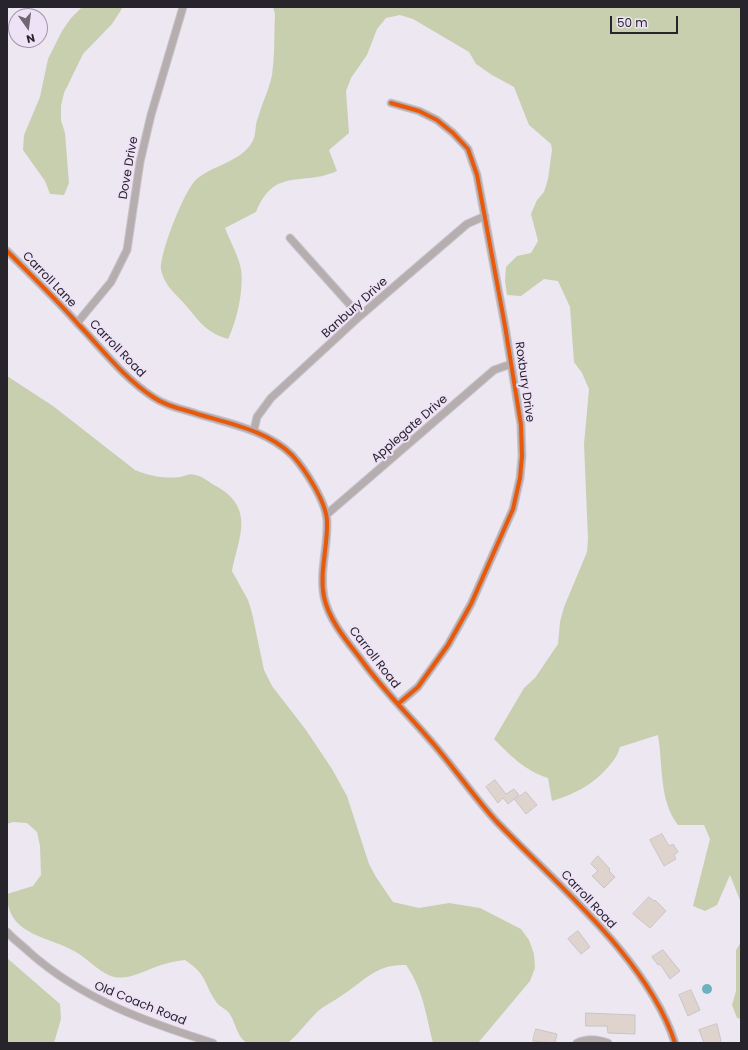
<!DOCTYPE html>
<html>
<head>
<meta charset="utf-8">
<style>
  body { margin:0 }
  #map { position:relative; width:748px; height:1050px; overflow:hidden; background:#ede7f2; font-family:Poppins,sans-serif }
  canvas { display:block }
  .frame { position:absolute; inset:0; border:8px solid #28242c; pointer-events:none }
  .north { position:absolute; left:8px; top:8px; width:40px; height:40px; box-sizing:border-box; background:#eee2f7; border:1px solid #9f96a6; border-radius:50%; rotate:166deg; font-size:11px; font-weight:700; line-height:16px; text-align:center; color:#28242c }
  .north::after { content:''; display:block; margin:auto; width:14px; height:18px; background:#6d6871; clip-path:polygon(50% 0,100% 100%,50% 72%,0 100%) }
  .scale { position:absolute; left:610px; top:16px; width:68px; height:18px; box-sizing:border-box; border:2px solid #28242c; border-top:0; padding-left:5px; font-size:12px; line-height:14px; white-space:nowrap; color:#28242c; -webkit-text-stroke:3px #eee2f7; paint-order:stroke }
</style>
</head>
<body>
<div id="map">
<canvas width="748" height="1050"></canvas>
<div class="frame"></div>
<div class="north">N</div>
<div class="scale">50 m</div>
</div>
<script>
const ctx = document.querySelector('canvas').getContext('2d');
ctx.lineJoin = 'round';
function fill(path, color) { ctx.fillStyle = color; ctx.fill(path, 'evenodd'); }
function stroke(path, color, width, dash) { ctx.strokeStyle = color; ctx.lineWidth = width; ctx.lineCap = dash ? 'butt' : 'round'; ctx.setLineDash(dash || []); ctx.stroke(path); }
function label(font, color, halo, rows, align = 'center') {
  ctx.font = font + ' Poppins,sans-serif'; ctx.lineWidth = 4; ctx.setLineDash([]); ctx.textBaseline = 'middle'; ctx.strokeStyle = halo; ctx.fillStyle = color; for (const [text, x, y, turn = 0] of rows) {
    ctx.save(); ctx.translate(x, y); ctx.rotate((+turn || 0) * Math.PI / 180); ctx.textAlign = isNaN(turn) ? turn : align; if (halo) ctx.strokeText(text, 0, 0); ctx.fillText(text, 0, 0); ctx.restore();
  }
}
fill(new Path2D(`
  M82 7H123L112 24 83 54 64 93 61 106V120L65 133 69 183 64 195 50 194 45 181 23 150 24 135 40 97 48 59 62 31 71 18Z
  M273 7H741V903L730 875 717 905 705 911 693 906 710 839 704 825H678C659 801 663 765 658 735L620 747C618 755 614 760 609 766 593 785 575 794 552 801L548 778C524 770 511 756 494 739L524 688 535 678 558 644 560 622 564 607 587 552 588 539 584 444 589 389 582 373 574 362 570 307 558 281 544 279 521 296 507 295 505 281 506 267 517 256 531 253 538 241 531 214 537 200 544 192 548 179 552 150 551 144 529 125 514 87 492 75 476 64 469 52 413 19 400 15 386 18 377 29 367 55 351 78 346 91 349 133 329 150 337 171C302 187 275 166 256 212L225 228C230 241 238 255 241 269 244 289 237 321 228 339 203 332 197 317 180 299 172 291 163 282 161 269 160 253 185 187 198 178 214 165 246 160 254 138 256 132 255 124 258 118 262 103 269 90 272 75 275 55 274 34 275 14Z
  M7 376 53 406 135 470C150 476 164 479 180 477 185 476 191 473 195 475 202 476 209 482 214 485 256 507 239 536 232 571L248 600 252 613 264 670 272 686 306 730 332 769 347 796 369 864 376 877 393 902 419 908 449 903 480 908 521 929 529 940 534 954 535 968 530 981 478 1043H433C426 1015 423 989 406 965 375 964 365 981 341 996 333 1002 325 1005 318 1011 308 1021 299 1033 288 1043 278 1043 257 1046 248 1043 237 1039 236 1022 229 1013 226 1009 220 1007 217 1003 203 984 209 976 185 960 175 961 167 963 158 966 144 971 129 980 114 977 100 973 90 961 79 954 53 936 7 938 7 894L33 886 41 875 40 846 37 832 27 823 13 822 7 824Z
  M741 942V1019L737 1018 732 1005 736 991V950Z
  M7 958 60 1004 61 1019 54 1043H7Z`), '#c8cfaf');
fill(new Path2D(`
  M702 989a5 5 0 1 1 10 0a5 5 0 1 1-10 0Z`), '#6cb1bf');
const building = new Path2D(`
  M495 780 506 794 514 789 519 795 508 804 503 798 498 803 486 787Z
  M526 792 537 805 526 814 515 800Z
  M662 834 669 846 673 844 678 852 674 855 676 859 664 866 650 840Z
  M598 856 610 869 609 871 615 877 604 888 592 876 598 871 591 864Z
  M649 897 654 901 655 900 666 911 650 928 633 914Z
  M578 931 590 947 581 954 568 939Z
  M663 950 680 971 670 979 660 964 658 965 652 957Z
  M691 990 700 1010 688 1016 679 995Z
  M586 1013 635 1015V1034L608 1033 607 1026H586Z
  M717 1024 721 1041 719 1043H704L699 1030Z
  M536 1029 557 1034 555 1043 533 1041Z`);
fill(building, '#dfd3cd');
stroke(building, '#c9c4c5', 1);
const street = new Path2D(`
  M391 103 419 111 437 120 453 133 468 149 477 175 505 326 521 425 522 456 520 478 513 509 471 604 448 645 418 687 398 704
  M290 238 360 316
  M7 251C31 275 56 299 79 325 103 350 124 378 153 397 163 404 176 408 188 411 224 423 264 428 292 455 305 469 327 503 327 522 328 547 319 572 324 597 329 620 346 640 360 658 384 692 415 721 441 753 460 776 476 799 496 821 556 884 648 959 675 1043
  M77 323 111 282 127 250 140 162 151 115 183 7
  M254 430 257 417 271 398 360 316 467 224 485 216
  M326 515 494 370 511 364
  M7 932C13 939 22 945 29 952 82 999 146 1022 213 1043
  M577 1043C587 1038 597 1039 608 1043`);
stroke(street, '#cac5ce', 9);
stroke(street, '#b6aeae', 7);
stroke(new Path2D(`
  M391 103 419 111 437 120 453 133 468 149 477 175 505 326 521 425 522 456 520 478 513 509 471 604 448 645 418 687 398 704
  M7 251C31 275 56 299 79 325 103 350 124 378 153 397 163 404 176 408 188 411 224 423 264 428 292 455 305 469 327 503 327 522 328 547 319 572 324 597 329 620 346 640 360 658 384 692 415 721 441 753 460 776 476 799 496 821 556 884 648 959 675 1043`), '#e8590c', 4);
label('12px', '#28242c', '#eee2f7', [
  ["Dove Drive",129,168,-80],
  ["Carroll Lane",49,280,46],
  ["Banbury Drive",355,308,-42],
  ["Carroll Road",117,349,46],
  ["Roxbury Drive",524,382,82],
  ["Applegate Drive",410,429,-41],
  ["Carroll Road",374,658,52],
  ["Carroll Road",588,900,47],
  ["Old Coach Road",140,1004,22]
]);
</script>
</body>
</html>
